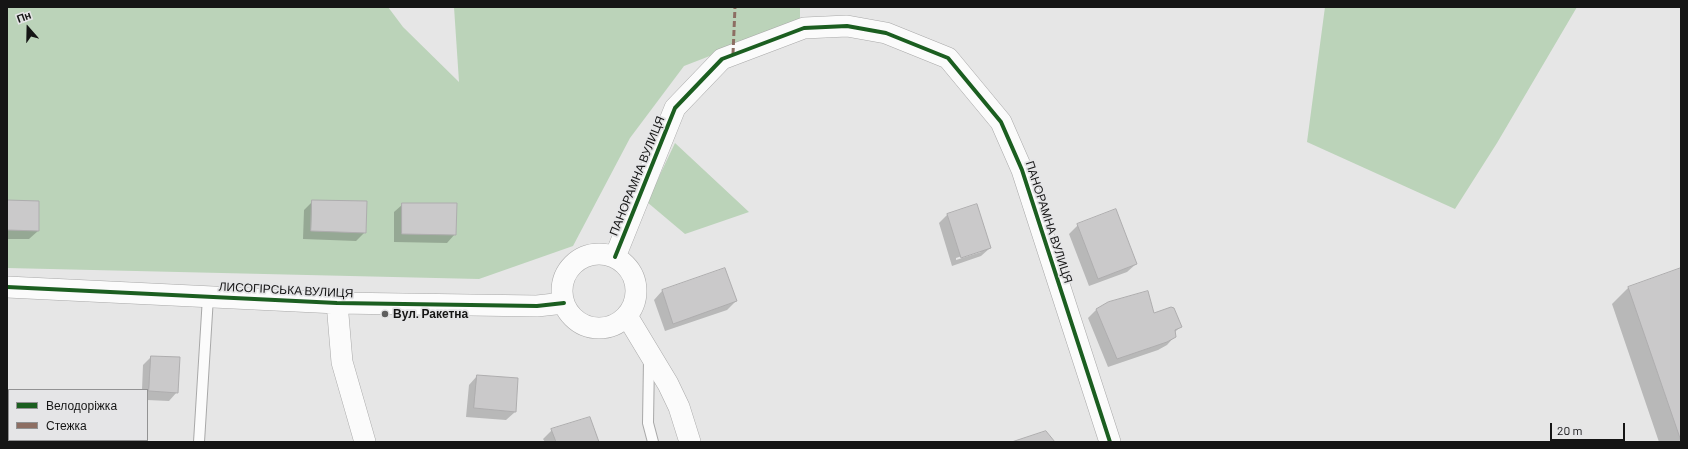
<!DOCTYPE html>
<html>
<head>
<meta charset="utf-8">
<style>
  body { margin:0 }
  #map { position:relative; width:1688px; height:449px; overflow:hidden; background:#e6e6e6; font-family:Barlow,sans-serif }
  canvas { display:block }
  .frame { position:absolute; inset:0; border:8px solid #151515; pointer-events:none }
  .legend { position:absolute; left:8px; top:389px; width:140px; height:52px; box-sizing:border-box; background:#e5e5e7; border:1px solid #929293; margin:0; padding:5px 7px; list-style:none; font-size:12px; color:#151515 }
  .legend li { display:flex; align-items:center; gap:8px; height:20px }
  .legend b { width:20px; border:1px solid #929293 }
  .north { position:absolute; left:8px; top:8px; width:40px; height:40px; -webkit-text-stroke:3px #e5e5e7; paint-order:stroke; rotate:340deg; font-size:11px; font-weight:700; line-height:16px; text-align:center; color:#151515 }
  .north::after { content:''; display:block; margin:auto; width:14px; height:18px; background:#151515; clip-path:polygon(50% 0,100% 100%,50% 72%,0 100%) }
  .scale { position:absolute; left:1550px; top:423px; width:75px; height:18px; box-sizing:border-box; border:2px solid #151515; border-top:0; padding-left:5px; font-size:12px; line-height:14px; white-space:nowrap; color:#151515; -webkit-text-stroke:3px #e5e5e7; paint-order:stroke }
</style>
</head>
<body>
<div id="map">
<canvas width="1688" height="449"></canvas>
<div class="frame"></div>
<ul class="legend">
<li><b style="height:5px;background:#1b5e20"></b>Велодоріжка</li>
<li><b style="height:5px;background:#8d6e63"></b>Стежка</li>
</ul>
<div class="north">Пн</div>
<div class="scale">20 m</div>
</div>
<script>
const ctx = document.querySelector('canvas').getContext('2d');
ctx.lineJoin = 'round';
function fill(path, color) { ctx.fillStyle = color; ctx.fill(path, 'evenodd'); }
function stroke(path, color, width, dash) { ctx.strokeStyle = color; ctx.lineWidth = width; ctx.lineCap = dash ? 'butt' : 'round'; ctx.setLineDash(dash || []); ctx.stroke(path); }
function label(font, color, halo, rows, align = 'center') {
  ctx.font = font + ' Barlow,sans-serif'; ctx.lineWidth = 3.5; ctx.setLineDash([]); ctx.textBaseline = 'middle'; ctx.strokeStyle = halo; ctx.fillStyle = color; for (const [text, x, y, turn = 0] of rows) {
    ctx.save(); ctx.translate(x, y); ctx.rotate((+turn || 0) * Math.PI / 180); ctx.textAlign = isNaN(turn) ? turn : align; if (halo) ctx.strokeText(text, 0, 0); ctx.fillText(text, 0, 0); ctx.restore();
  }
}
fill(new Path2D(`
  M7 7H388L403 27 459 82 454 7H800V21L684 66 630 138 573 246 479 279 7 268Z
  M1325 7H1577L1497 143 1455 209 1307 142Z
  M675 143 749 212 685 234 647 202Z`), '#bbd3b9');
fill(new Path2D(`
  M7 201 38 231 29 239H7Z
  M313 201 365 232 356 241 303 239 304 210Z
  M403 204 455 234 447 243 394 242V212Z
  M977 205 990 248 981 256 952 266 939 223 947 215ZM981 250V252L956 260V258Z
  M1078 225 1136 264 1127 272 1089 286 1069 234Z
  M724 269 736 301 727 310 665 331 654 300 662 291Z
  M1681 269V442H1659L1612 304 1628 288Z
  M1108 303 1154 314 1180 327 1174 333 1175 336 1167 345 1158 350 1108 367 1088 318 1096 310Z
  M151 357 177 392 169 401 147 400V390H142L143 365Z
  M477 376 515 412 506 420 466 417 469 385Z
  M552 430 598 442H545L543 439Z`), '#0003');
const building = new Path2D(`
  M7 200 39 201V231L7 230Z
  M312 200 367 201 366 233 311 231Z
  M402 203H457L456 235 402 234Z
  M977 204 991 248 961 258 947 214Z
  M1116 209 1137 264 1098 279 1077 224Z
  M725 268 737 301 673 324 662 290Z
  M1681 268V441L1628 287Z
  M1148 291 1154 313 1171 307 1174 308 1182 327 1175 330 1176 337 1167 342 1117 359 1096 309 1108 302Z
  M151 356 180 357 178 393 149 391Z
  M477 375 518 378 516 412 474 408Z
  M590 417 599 442H556L551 429Z
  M7 425H9V440H36V442H7Z
  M1046 431 1055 442H1012Z`);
fill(building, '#cac9ca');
stroke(building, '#aeadae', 1);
const lane = new Path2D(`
  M649 360 648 423 653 442
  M199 442 208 297`);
const street = new Path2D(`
  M562 291a37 37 0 1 1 74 0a37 37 0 1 1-74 0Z
  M615 257 675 108 722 59 804 28 847 26 886 33 948 58 1001 122 1022 170 1110 442
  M7 287 337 303 537 306 564 303
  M337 303 342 362 365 442
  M627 316 668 384 679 407 690 442`);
stroke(lane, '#a8a8a8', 12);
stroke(street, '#a8a8a8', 22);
stroke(lane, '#fbfbfb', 10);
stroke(street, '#fbfbfb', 21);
stroke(new Path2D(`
  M733 54 735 7`), '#8d6e63', 3, [6, 3]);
stroke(new Path2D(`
  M615 257 675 108 722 59 804 28 847 26 886 33 948 58 1001 122 1022 170 1110 442
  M7 287 337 303 537 306 564 303`), '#1b5e20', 4);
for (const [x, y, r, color] of [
  [385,314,4,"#5e5e5e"]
]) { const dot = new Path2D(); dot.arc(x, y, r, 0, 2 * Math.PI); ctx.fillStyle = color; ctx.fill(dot); stroke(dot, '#e5e5e7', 1.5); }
label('12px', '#151515', '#e5e5e7', [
  ["ПАНОРАМНА ВУЛИЦЯ",637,176,-68],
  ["ПАНОРАМНА ВУЛИЦЯ",1049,222,72],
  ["ЛИСОГІРСЬКА ВУЛИЦЯ",286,290,3]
]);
label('bold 12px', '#151515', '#e5e5e7', [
  ["Вул. Ракетна",393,314]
], 'left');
</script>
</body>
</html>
